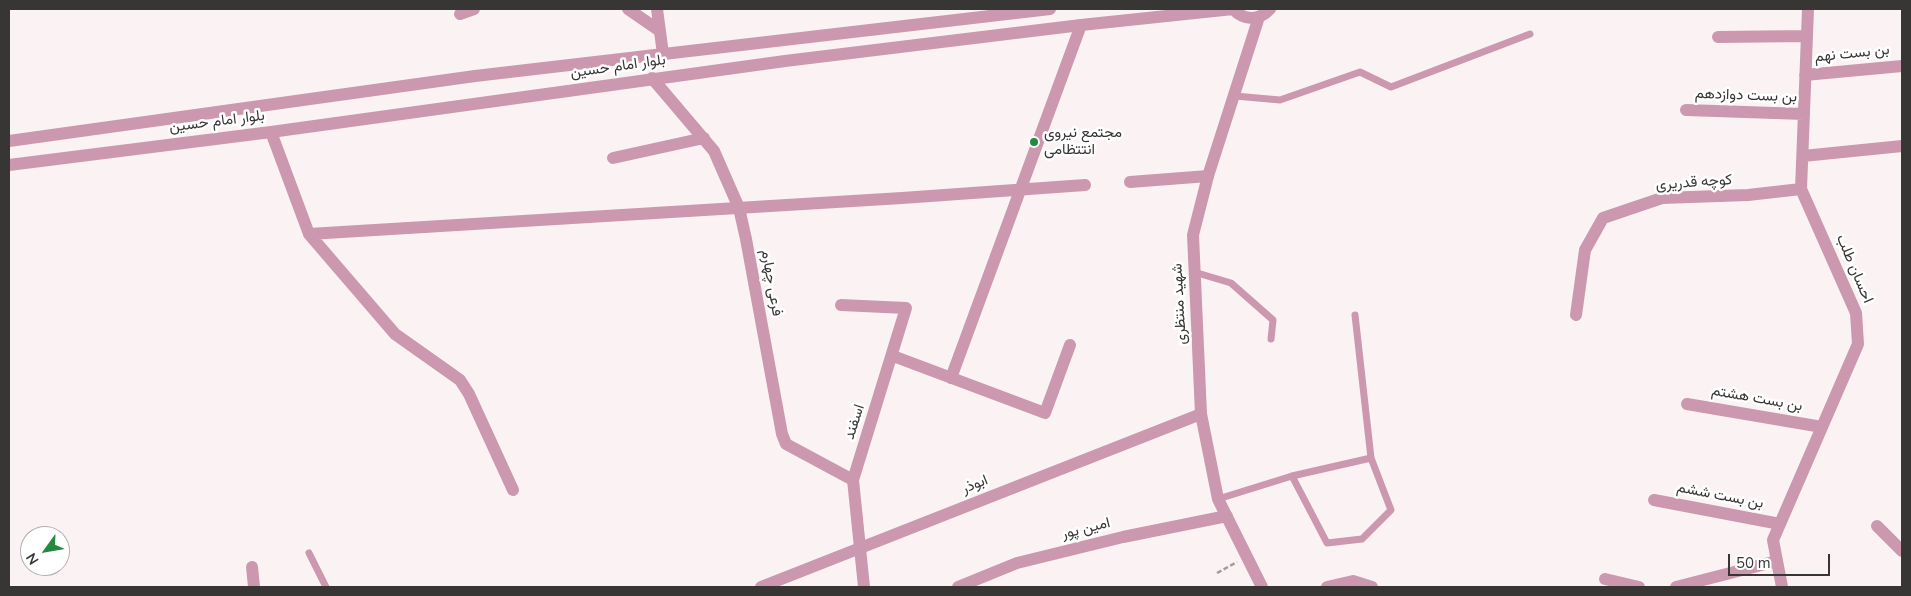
<!DOCTYPE html>
<html>
<head>
<meta charset="utf-8">
<style>
  body { margin:0 }
  #map { position:relative; width:1911px; height:596px; overflow:hidden; background:#fbf3f3; font-family:"Nunito Sans",sans-serif }
  canvas { display:block }
  .frame { position:absolute; inset:0; border:10px solid #383535; pointer-events:none }
  .north { position:absolute; left:20px; top:526px; width:50px; height:50px; box-sizing:border-box; background:#fff; border:1px solid #afaeae; border-radius:50%; rotate:238deg; font-size:14px; font-weight:700; line-height:20px; text-align:center; color:#383535 }
  .north::after { content:''; display:block; margin:auto; width:18px; height:22px; background:#238a40; clip-path:polygon(50% 0,100% 100%,50% 72%,0 100%) }
  .scale { position:absolute; left:1728px; top:554px; width:102px; height:22px; box-sizing:border-box; border:2px solid #383535; border-top:0; padding-left:6px; font-size:15px; line-height:18px; white-space:nowrap; color:#383535; -webkit-text-stroke:4px #fff; paint-order:stroke }
</style>
</head>
<body>
<div id="map">
<canvas width="1911" height="596"></canvas>
<div class="frame"></div>
<div class="north">N</div>
<div class="scale">50 m</div>
</div>
<script>
const ctx = document.querySelector('canvas').getContext('2d');
ctx.lineJoin = 'round';
function stroke(path, color, width, dash) { ctx.strokeStyle = color; ctx.lineWidth = width; ctx.lineCap = dash ? 'butt' : 'round'; ctx.setLineDash(dash || []); ctx.stroke(path); }
function label(font, color, halo, rows, align = 'center') {
  ctx.font = font + ' "Nunito Sans",Vazirmatn,sans-serif'; ctx.lineWidth = 5; ctx.setLineDash([]); ctx.textBaseline = 'middle'; ctx.strokeStyle = halo; ctx.fillStyle = color; for (const [text, x, y, turn = 0] of rows) {
    ctx.save(); ctx.translate(x, y); ctx.rotate((+turn || 0) * Math.PI / 180); ctx.textAlign = isNaN(turn) ? turn : align; if (halo) ctx.strokeText(text, 0, 0); ctx.fillText(text, 0, 0); ctx.restore();
  }
}
stroke(new Path2D(`
  M1217 573 1237 562`), '#a19b9b', 2.5, [5, 2.5]);
stroke(new Path2D(`
  M1235 96 1280 100 1360 72 1391 87 1530 34
  M1194 272 1231 283 1273 320 1271 339
  M1355 315 1371 458
  M1218 499 1292 476 1327 543 1362 539 1391 510 1371 458 1292 476
  M309 553 326 587`), '#cc98af', 7);
stroke(new Path2D(`
  M628 9 660 31
  M657 9 663 54
  M460 14 474 9
  M1718 37 1807 36
  M1805 75 1902 66
  M652 78 714 151 739 208 746 239 782 434 786 444 853 480
  M1686 110 1804 114
  M271 132 309 234 395 334 460 380 469 394 513 490
  M1803 156 1902 146
  M613 158 704 138
  M1130 182 1208 176
  M309 234 902 198 1085 185
  M841 305 906 308 853 480 864 587
  M1576 315 1585 250 1603 218 1662 198 1748 195 1801 189
  M893 356 1045 413 1070 345
  M951 378 1081 25
  M1687 404 1822 427
  M1201 414 1218 499 1262 587
  M1654 500 1780 524
  M1877 526 1902 551
  M252 567 254 587
  M1605 579 1639 587
  M958 587 1017 563 1123 537 1227 516
  M1327 587 1353 581 1372 587
  M1676 587 1777 561
  M1782 587 1773 540 1858 344 1856 313 1801 189 1808 9`), '#cc98af', 12);
stroke(new Path2D(`
  M1233 9C1244 21 1259 21 1270 9
  M9 141 475 76 1050 9
  M9 165 271 132 785 61 1081 25 1233 9
  M761 587 1201 414 1193 235 1208 176 1259 17`), '#cc98af', 12);
for (const [x, y, r, color] of [
  [1034,142,5,"#238a40"]
]) { const dot = new Path2D(); dot.arc(x, y, r, 0, 2 * Math.PI); ctx.fillStyle = color; ctx.fill(dot); stroke(dot, '#fff', 2); }
label('15px', '#383535', '#fff', [
  ["بن بست نهم",1852,54,-6],
  ["بلوار امام حسین",618,67,-8],
  ["بن بست دوازدهم",1746,96,2],
  ["بلوار امام حسین",217,122,-7],
  ["کوچه قدریری",1694,183,-4],
  ["احسان طلب",1854,269,67],
  ["فرعی چهارم",771,283,80],
  ["شهید منتظری",1180,304,-93],
  ["بن بست هشتم",1757,399,10],
  ["اسفند",855,422,-72],
  ["ابوذر",975,485,-22],
  ["بن بست ششم",1720,496,11],
  ["امین پور",1086,529,-14]
]);
label('15px', '#383535', '#fff', [
  ["مجتمع نیروی",1044,133],
  ["انتتظامی",1044,150]
], 'left');
</script>
</body>
</html>
